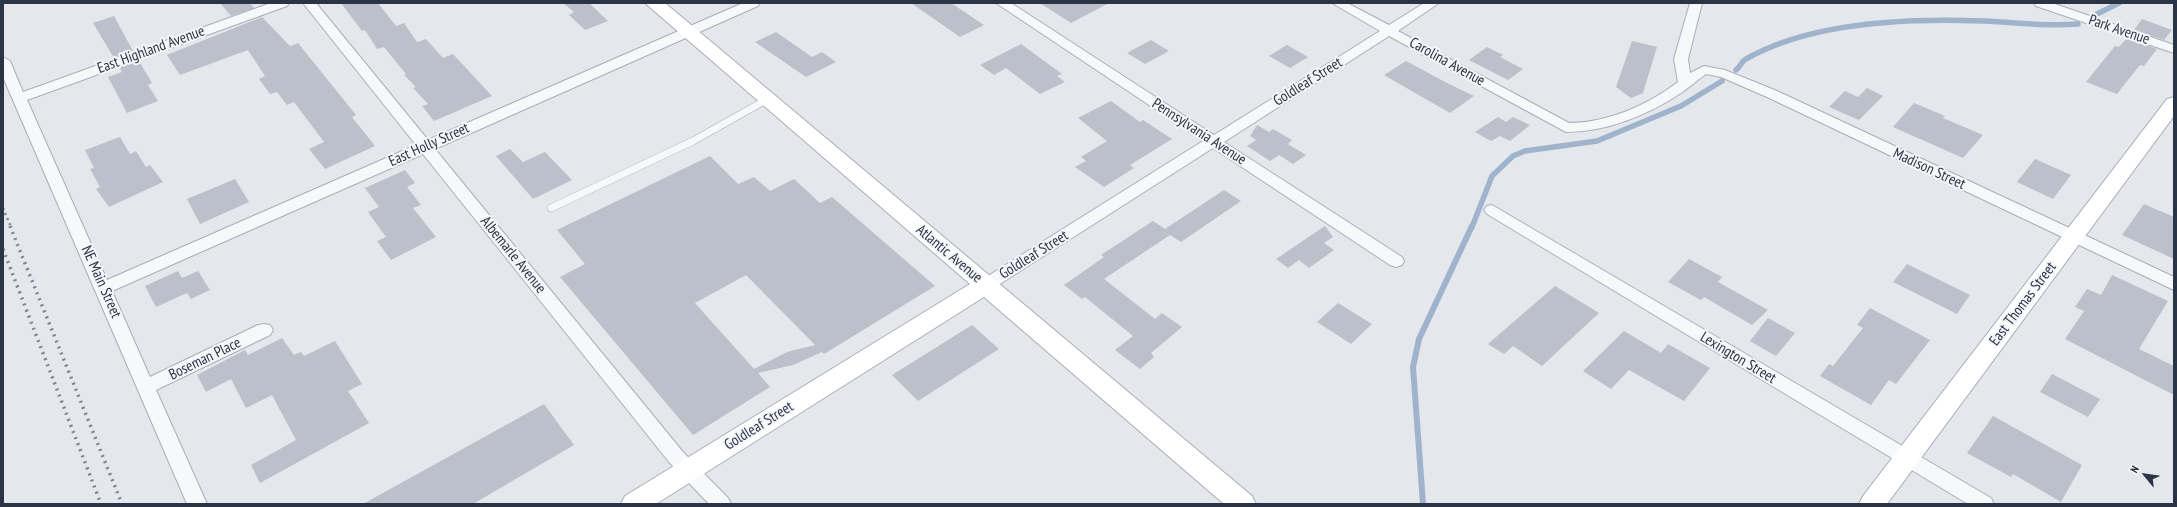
<!DOCTYPE html>
<html>
<head>
<meta charset="utf-8">
<style>
  body { margin:0 }
  #map { position:relative; width:2177px; height:507px; overflow:hidden; background:#e4e7ec; font-family:"PT Sans Narrow",sans-serif }
  canvas { display:block }
  .frame { position:absolute; inset:0; border:4px solid #2b3445; pointer-events:none }
  .north { position:absolute; left:2125px; top:455px; width:40px; height:40px; -webkit-text-stroke:3px #f4f6f9; paint-order:stroke; rotate:299deg; font-size:11px; font-weight:700; line-height:16px; text-align:center; color:#2b3445 }
  .north::after { content:''; display:block; margin:auto; width:14px; height:18px; background:#2b3445; clip-path:polygon(50% 0,100% 100%,50% 72%,0 100%) }
</style>
</head>
<body>
<div id="map">
<canvas width="2177" height="507"></canvas>
<div class="frame"></div>
<div class="north">N</div>
</div>
<script>
const ctx = document.querySelector('canvas').getContext('2d');
ctx.lineJoin = 'round';
function stroke(path, color, width, dash) { ctx.strokeStyle = color; ctx.lineWidth = width; ctx.lineCap = dash ? 'butt' : 'round'; ctx.setLineDash(dash || []); ctx.stroke(path); }
function fill(path, color) { ctx.fillStyle = color; ctx.fill(path, 'evenodd'); }
function label(font, color, halo, rows, align = 'center') {
  ctx.font = font + ' "PT Sans Narrow",sans-serif'; ctx.lineWidth = 4; ctx.setLineDash([]); ctx.textBaseline = 'middle'; ctx.strokeStyle = halo; ctx.fillStyle = color; for (const [text, x, y, turn = 0] of rows) {
    ctx.save(); ctx.translate(x, y); ctx.rotate((+turn || 0) * Math.PI / 180); ctx.textAlign = isNaN(turn) ? turn : align; if (halo) ctx.strokeText(text, 0, 0); ctx.fillText(text, 0, 0); ctx.restore();
  }
}
stroke(new Path2D(`
  M2097 14 2119 3
  M1736 70C1740 67 1742 61 1746 59 1812 21 1909 18 1984 21 2016 22 2046 27 2078 24
  M1472 227 1492 176 1513 156 1525 151 1597 141 1681 106 1722 81`), '#9fb4cc', 5.5);
stroke(new Path2D(`
  M1423 504 1413 367 1419 339 1472 226`), '#9fb4cc', 6);
fill(new Path2D(`
  M220 3H250L254 8 231 16Z
  M341 3H378L396 26 404 23 417 42 426 39 443 58 453 54 492 96 434 121 422 106 428 104 413 88 416 87 404 75 406 74 384 47 377 49 365 30 362 31Z
  M563 3H589L608 21 585 30 569 15 574 12Z
  M911 3H951L984 25 960 37Z
  M1040 3H1109L1071 23Z
  M114 16 133 51 114 58 93 23Z
  M262 17 290 46 298 43 356 115 352 117 375 146 325 169 309 149 324 142 294 102 287 105 277 92 270 94 259 79 265 76 248 50 180 75 167 55Z
  M2142 19 2172 30 2164 40 2134 30Z
  M776 32 812 57 822 52 836 62 806 77 755 42Z
  M2127 38 2157 49 2144 66 2140 65 2117 94 2086 82 2115 46 2119 47Z
  M1151 40 1169 51 1145 64 1127 53Z
  M1632 41 1657 47 1643 93 1631 98 1616 87Z
  M1021 44 1062 74 1057 76 1065 82 1040 94 1006 68 994 75 980 65Z
  M1287 45 1308 57 1290 68 1269 56Z
  M1487 47 1503 55 1500 57 1523 69 1508 80 1469 60Z
  M139 61 152 83 148 85 158 101 127 113 108 77 122 72 120 68Z
  M1406 61 1447 83 1474 96 1450 113 1384 75Z
  M1867 88 1883 96 1859 120 1829 107 1845 91 1858 97Z
  M1111 101 1140 122 1143 120 1172 139 1130 165 1134 168 1104 187 1075 167 1086 161 1081 157 1107 141 1078 118Z
  M1914 103 1945 116 1943 118 1983 135 1963 158 1893 127Z
  M1498 117 1506 122 1513 117 1530 125 1510 141 1500 136 1491 141 1475 132Z
  M1257 125 1269 132 1273 129 1292 140 1288 144 1306 155 1293 164 1279 155 1270 161 1247 146 1256 140 1250 136Z
  M120 137 130 154 136 151 146 167 150 165 163 182 109 207 96 189 100 187 90 169 94 168 85 150Z
  M510 149 523 162 545 152 572 180 533 199 496 156Z
  M710 156 738 184 754 177 770 191 794 179 820 203 832 197 935 286 824 354 822 352 793 365 758 373 770 387 693 435 560 277 585 264 557 230ZM746 275 815 345 787 352 754 369 695 303Z
  M2035 159 2071 175 2053 199 2017 182Z
  M405 170 415 183 407 187 421 205 413 208 436 237 391 260 377 241 386 237 368 212 379 207 365 188Z
  M235 179 249 202 200 224 187 199Z
  M1224 190 1241 201 1181 242 1170 235 1104 279 1155 319 1162 313 1182 327 1151 353 1154 357 1140 369 1115 350 1133 336 1085 297 1082 299 1064 285 1104 257 1101 255 1153 221 1165 229Z
  M2144 204 2174 217V259L2122 235Z
  M1325 226 1333 237 1324 243 1334 250 1309 268 1299 260 1288 268 1276 259Z
  M1689 259 1722 277 1718 282 1768 310 1752 325 1704 297 1701 300 1668 282Z
  M1907 264 1970 295 1957 314 1893 282Z
  M178 271 182 278 198 271 210 290 191 299 187 293 156 307 145 286Z
  M2112 275 2168 301 2139 349 2174 366V395L2065 339 2084 311 2075 307 2087 289 2101 295Z
  M1555 286 1599 313 1542 366 1513 346 1504 354 1488 344Z
  M1338 303 1372 324 1351 344 1317 322Z
  M1870 308 1930 340 1896 384 1889 380 1871 405 1820 376 1829 364 1833 366 1863 328 1857 325Z
  M1768 318 1795 333 1776 356 1750 341Z
  M972 325 999 349 918 401 892 375Z
  M1624 331 1661 353 1668 344 1710 368 1684 401 1629 370 1611 389 1583 371Z
  M282 338 294 355 301 352 304 356 335 341 362 384 348 391 369 423 260 483 251 465 296 440 272 395 246 408 231 379 206 392 197 375 245 350 248 355Z
  M2052 374 2100 399 2088 417 2040 392Z
  M544 404 574 445 473 504H363Z
  M1993 416 2082 465 2061 502 2013 474 2011 477 1967 453Z`), '#bbc0ca');
const lane = new Path2D(`
  M551 208 693 141 766 100`);
const street = new Path2D(`
  M271 3H289L287 6 27 100 107 280 416 145 303 3H316L428 140 743 3H760L758 6 435 149 683 452 728 498 731 504H709L669 462 423 154 112 291 150 377 258 325 264 324 270 325 273 330 270 335 156 390 207 504H187L3 77V57L10 61 23 92Z
  M996 3H1011L1214 135 1380 31 1332 3H1347L1389 25 1424 3H1439L1398 31 1569 123C1607 123 1648 105 1678 82L1674 59 1690 3H1702L1688 59 1690 73 1704 66 1725 70 1777 91 2174 277V290L1767 97 1721 77 1706 74C1697 80 1690 87 1681 93 1648 115 1606 132 1566 132L1389 36 1224 142 1402 257 1404 261 1402 265 1396 267 1390 265 1213 148 992 289 986 291 980 289 978 285 980 281 1203 141Z
  M2034 3H2052L2174 45V53L2036 6Z
  M1492 205 1991 498 1994 504H1968L1487 214 1484 210 1487 206Z`);
const secondary = new Path2D(`
  M645 3H665L1252 496 1256 504H1224L984 297 656 504H621L625 496 970 284Z`);
const primary = new Path2D(`
  M2174 97V116L1887 504H1859L1863 496 2167 99Z`);
stroke(lane, '#a9aeb7', 8);
stroke(street, '#a9aeb7', 2);
stroke(secondary, '#a9aeb7', 2);
stroke(primary, '#a3abb8', 2);
stroke(lane, '#f7f8fa', 7);
fill(street, '#f7f8fa');
fill(secondary, '#fff');
fill(primary, '#fff');
stroke(new Path2D(`
  M3 208 11 227`), '#7d8696', 2.5, [2, 3.5]);
stroke(new Path2D(`
  M10 226 122 504
  M3 249 101 504`), '#7d8696', 3.5, [2, 4.5]);
label('15px', '#2b3445', '#f4f6f9', [
  ["Park Avenue",2119,30,19],
  ["East Highland Avenue",151,50,-20],
  ["Carolina Avenue",1447,62,29],
  ["Goldleaf Street",1308,82,-32],
  ["Pennsylvania Avenue",1199,132,33],
  ["East Holly Street",429,145,-24],
  ["Madison Street",1929,169,25],
  ["Atlantic Avenue",949,254,40],
  ["Albemarle Avenue",513,255,51],
  ["Goldleaf Street",1034,255,-32],
  ["NE Main Street",101,282,66],
  ["East Thomas Street",2023,304,-53],
  ["Lexington Street",1738,358,31],
  ["Boseman Place",205,359,-26],
  ["Goldleaf Street",759,426,-32]
]);
</script>
</body>
</html>
